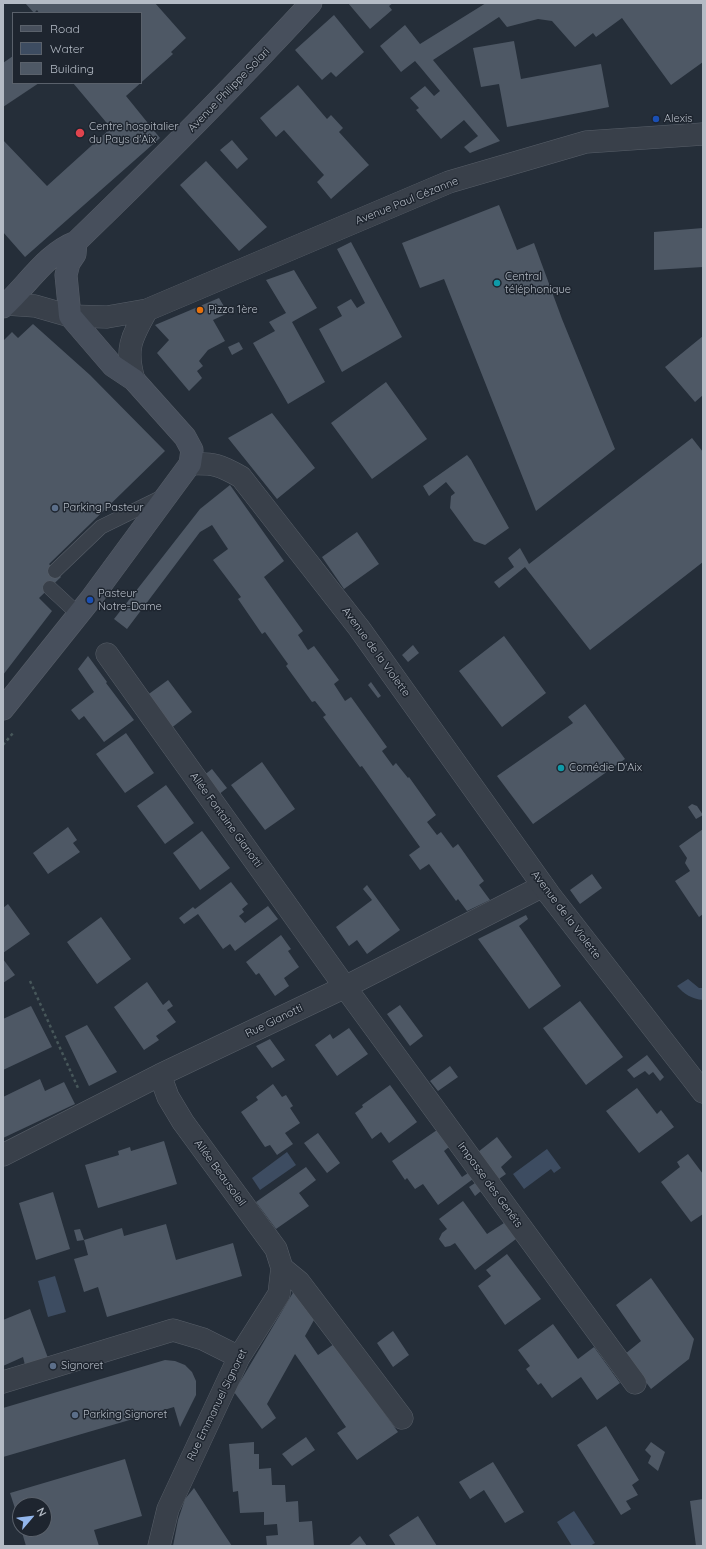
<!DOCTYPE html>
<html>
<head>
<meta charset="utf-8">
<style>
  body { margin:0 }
  #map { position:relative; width:706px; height:1549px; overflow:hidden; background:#252e39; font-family:Quicksand,sans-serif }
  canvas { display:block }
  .frame { position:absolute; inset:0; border:4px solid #b4bbc5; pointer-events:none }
  .legend { position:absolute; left:12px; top:12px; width:130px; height:72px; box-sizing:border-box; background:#1e252f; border:1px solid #5a616b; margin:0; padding:5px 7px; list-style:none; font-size:12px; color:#b4bbc5 }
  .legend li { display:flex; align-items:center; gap:8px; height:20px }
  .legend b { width:20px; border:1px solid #5a616b }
  .north { position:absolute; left:12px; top:1497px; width:40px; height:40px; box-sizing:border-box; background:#1e252f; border:1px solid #5a616b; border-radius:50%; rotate:62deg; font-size:11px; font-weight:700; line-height:16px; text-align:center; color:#b4bbc5 }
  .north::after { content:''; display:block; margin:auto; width:14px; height:18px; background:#92b6ec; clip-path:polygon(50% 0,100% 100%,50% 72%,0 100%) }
</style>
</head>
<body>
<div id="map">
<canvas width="706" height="1549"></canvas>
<div class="frame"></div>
<ul class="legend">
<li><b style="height:5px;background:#474f5c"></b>Road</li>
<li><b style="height:11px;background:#3d4c61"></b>Water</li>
<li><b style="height:11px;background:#4e5865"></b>Building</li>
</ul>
<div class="north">N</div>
</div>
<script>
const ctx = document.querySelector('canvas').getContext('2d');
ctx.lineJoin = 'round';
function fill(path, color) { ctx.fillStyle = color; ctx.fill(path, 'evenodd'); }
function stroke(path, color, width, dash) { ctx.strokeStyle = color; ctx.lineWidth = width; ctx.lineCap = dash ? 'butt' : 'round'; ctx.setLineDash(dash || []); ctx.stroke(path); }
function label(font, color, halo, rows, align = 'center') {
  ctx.font = font + ' Quicksand,sans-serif'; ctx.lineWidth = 3; ctx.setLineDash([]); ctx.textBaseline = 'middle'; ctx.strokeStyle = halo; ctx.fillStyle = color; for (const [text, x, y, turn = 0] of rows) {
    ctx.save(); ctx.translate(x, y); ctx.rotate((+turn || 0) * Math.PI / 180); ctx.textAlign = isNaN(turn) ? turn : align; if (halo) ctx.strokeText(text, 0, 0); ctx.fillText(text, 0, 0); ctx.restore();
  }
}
fill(new Path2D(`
  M688 979 699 988H703V1000C692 999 684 994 677 986Z
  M547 1149 561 1168 554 1173 551 1169 524 1189 513 1174Z
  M287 1152 296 1165 260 1190 252 1178Z
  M55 1276 66 1312 48 1317 38 1281Z
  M574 1511 595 1543 590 1546H572L557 1522Z`), '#3d4c61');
fill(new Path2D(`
  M25 3H155L186 38 171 52 173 54 135 88 126 96 160 138 25 257 3 232V140L47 186 111 128 73 83H141V13H39L37 10 34 13Z
  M348 3H393L389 6 392 10 370 29Z
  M486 3H703V62L671 85 622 18 596 37 593 33 575 47 552 21 538 19 507 27 499 17 433 60 500 141 470 153 464 147 478 136 464 120 441 139 416 110 419 108 410 98 425 86 434 96 440 91 421 68 415 61 401 72 380 46 405 25 420 44Z
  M334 15 364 52 336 77 331 72 322 80 295 50Z
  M514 41 521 79 601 64 609 107 507 127 499 84 481 87 473 48Z
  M13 56V83H39L3 107V63Z
  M298 85 327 119 331 115 343 128 339 132 369 165 331 199 317 182 324 175 284 130 276 137 260 118Z
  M232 140 248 159 237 169 220 150Z
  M206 161 267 227 239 251 180 185Z
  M499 205 517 250 534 243 562 319 615 449 536 511 444 279 420 288 402 243Z
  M703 228V267L654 270V232Z
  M351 242 402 337 342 372 319 329 342 316 337 307 351 299 357 308 365 303 337 249Z
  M294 270 317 308 292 322 325 382 288 404 253 343 275 331 269 322 286 313 266 280Z
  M219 298 228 313 213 320 225 341 208 350 199 361 203 366 197 371 202 378 189 391 157 353 169 340 155 325Z
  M33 324 90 375 165 451 49 564 61 577 39 598 52 611 3 675V341L12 332 18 338Z
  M703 336V395L695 402 665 367Z
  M239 342 243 349 232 355 228 347Z
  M386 382 427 439 372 479 331 423Z
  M272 413 315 468 277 499 228 438Z
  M692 438 703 452V562L590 650 525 567 499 588 494 582 514 567 508 558 520 548 529 564Z
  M467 455 471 460 509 528 485 545 474 541 450 508 451 496 455 493 446 482 429 496 423 486Z
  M230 485 284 561 264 577 303 631 298 635 308 650 314 646 339 680 334 684 345 701 351 697 387 747 382 751 393 766 396 763 408 778 409 777 436 815 427 822 437 835 441 832 453 848 458 844 484 881 479 885 490 900 467 911 458 899 456 901 429 864 420 870 409 855 420 847 362 766 360 767 323 717 326 715 315 701 312 702 286 666 288 664 265 632 262 634 238 599 241 597 213 560 228 549 212 525 200 532 127 629 114 619 200 509Z
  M357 532 379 564 344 589 322 557Z
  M504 636 546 693 502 727 459 671Z
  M413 645 419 653 408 662 402 655Z
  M88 656 107 682 106 683 134 720 104 742 84 716 79 720 71 710 94 692 78 669Z
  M168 680 192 712 170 729 146 696Z
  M371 682 381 696 378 698 368 685Z
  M585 704 625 759 533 824 497 776 573 723 568 717Z
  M126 733 154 773 125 793 96 754Z
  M262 762 295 809 265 830 231 785Z
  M212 769 227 788 218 795 203 776Z
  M166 785 194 823 165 844 137 806Z
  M692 804 697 806 703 815 696 819 688 807Z
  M68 827 77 840 73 843 80 852 48 874 33 853Z
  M703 829V914L699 917 675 881 690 871 685 863 687 858 679 846Z
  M202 831 230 868 200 890 173 853Z
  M592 874 602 888 580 904 570 890Z
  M231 882 248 904 242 909 244 912 239 916 245 923 268 906 278 919 235 951 230 944 223 949 198 914 184 924 179 918 193 907 195 909Z
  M367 885 400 930 367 954 357 940 349 946 336 927 372 900 363 889Z
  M8 904 30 934 3 953V908Z
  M526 915 528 919 519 926 561 986 529 1009 478 939Z
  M101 917 131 959 97 984 67 942Z
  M281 935 291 949 288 951 299 967 284 978 289 986 275 996 259 973 256 975 246 962Z
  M3 959 15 975 3 983Z
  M147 982 163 1005 169 1000 173 1006 167 1010 176 1022 156 1036 159 1040 144 1050 114 1007Z
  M580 1001 623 1057 586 1085 543 1028Z
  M400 1005 423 1036 410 1046 387 1014Z
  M31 1006 52 1047 3 1070V1019Z
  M87 1025 117 1072 89 1086 65 1036Z
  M349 1028 368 1054 337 1076 315 1045 330 1034 333 1039Z
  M270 1039 285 1060 272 1068 256 1046Z
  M647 1055 664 1077 660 1081 653 1072 649 1075 645 1071 634 1078 627 1070Z
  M450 1066 458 1077 438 1091 430 1081Z
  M40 1079 45 1091 64 1082 75 1104 3 1138V1097Z
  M273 1084 282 1097 286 1095 293 1106 290 1108 300 1123 285 1133 293 1144 277 1155 270 1145 265 1147 241 1112 258 1100 256 1097Z
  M390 1085 417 1122 389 1143 381 1132 372 1139 355 1113 363 1107 362 1105Z
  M637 1088 657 1114 661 1110 674 1127 639 1153 606 1111Z
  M437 1130 449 1147 444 1151 462 1177 468 1173 473 1179 438 1205 423 1184 415 1189 407 1178 405 1180 392 1161Z
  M318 1133 340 1163 327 1173 304 1143Z
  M497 1137 512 1157 501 1167 506 1174 496 1181 478 1152Z
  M164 1141 177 1184 98 1208 85 1165 119 1155 118 1151 130 1147 131 1151Z
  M688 1154 703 1174V1214L691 1222 661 1182 680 1167 677 1162Z
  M306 1167 316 1180 299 1193 309 1206 276 1229 256 1202Z
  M475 1183 481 1191 475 1196 469 1187Z
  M53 1192 70 1249 36 1260 19 1203Z
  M463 1201 487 1234 504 1223 516 1239 475 1270 455 1243 450 1246 445 1247 439 1239 442 1233 447 1229 439 1219Z
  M166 1224 176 1260 233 1243 242 1276 107 1317 98 1287 84 1292 74 1259 88 1255 84 1240 122 1228 124 1236Z
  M80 1229 84 1240 77 1241 74 1230Z
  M507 1254 541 1299 505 1325 478 1286 491 1276 486 1270Z
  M651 1278 694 1339 689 1359 651 1389 625 1354 641 1341 616 1305Z
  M294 1291 314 1320 305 1336 318 1355 334 1344 398 1432 357 1460 337 1433 346 1427 295 1354 267 1404 276 1418 262 1429 234 1392Z
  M30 1309 48 1358 25 1365 23 1357 3 1366V1320Z
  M553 1324 578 1359 594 1347 620 1383 597 1400 581 1377 552 1398 541 1383 538 1385 526 1369 530 1366 518 1350Z
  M393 1331 409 1355 393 1367 377 1343Z
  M165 1360 175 1361 185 1365 192 1372 196 1381V1395L180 1427 174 1407 3 1457V1408Z
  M606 1426 639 1480 632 1485 638 1495 626 1501 631 1509 621 1515 577 1445Z
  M306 1437 315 1450 292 1466 282 1454Z
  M254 1442V1454H259V1469L271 1468 272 1485H285L286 1502 298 1501 299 1522 312 1521 314 1546H267L266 1536 278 1535 277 1524 264 1525V1512L240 1513 238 1491 233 1492 229 1444Z
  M651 1442 665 1452 658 1471 648 1463 651 1456 645 1450Z
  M125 1459 142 1516 94 1530 99 1546H26L21 1529H44V1505H20V1524L10 1493Z
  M493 1462 524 1512 505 1523 484 1490 470 1499 459 1482Z
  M194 1488 220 1528 232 1546H173L178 1520 185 1499Z
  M703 1499V1546H696L690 1501Z
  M418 1516 437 1546H396L389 1535Z
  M360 1536 367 1546H348L351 1544Z`), '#4e5865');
const service = new Path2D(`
  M55 571 101 527 164 496
  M50 588 78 614`);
const minor = new Path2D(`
  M6 304 35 306 70 316 107 317 147 310 449 182 586 142 703 134
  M134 380C125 349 131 338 147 310
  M107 654 345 987 635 1383
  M3 1155 160 1075 345 987 543 886
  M282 1268 299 1282 402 1418
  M3 1382 173 1330 203 1339 239 1357
  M159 1546 168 1509 239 1357 279 1294 282 1268 276 1249 183 1122 168 1097 160 1075`);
const tertiary = new Path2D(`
  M190 464C214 463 220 465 241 477L359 628 549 894 703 1092`);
const secondary = new Path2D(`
  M3 307C27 286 45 254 76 242 157 164 235 85 311 3
  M3 709 90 600 190 464 192 450 185 437 134 380 113 366 70 316 66 275 69 263 75 254 76 242`);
stroke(service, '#575e68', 15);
stroke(minor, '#575e68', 23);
stroke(tertiary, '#575e68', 23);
stroke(secondary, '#575e68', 23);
stroke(new Path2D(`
  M3 745 13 733
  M30 981 78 1088`), '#47575a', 2.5, [3, 3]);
stroke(service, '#39404a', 14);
stroke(minor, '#39404a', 22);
stroke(tertiary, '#39404a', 22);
stroke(secondary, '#474f5c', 22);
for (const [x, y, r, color] of [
  [656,119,4,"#1a4fb4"],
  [80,133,5,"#e0444e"],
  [497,283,4,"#0f9aa8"],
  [200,310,4,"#e8710a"],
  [55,508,4,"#5c6f8a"],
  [90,600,4,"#1a4fb4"],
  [561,768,4,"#0f9aa8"],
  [53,1366,4,"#5c6f8a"],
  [75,1415,4,"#5c6f8a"]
]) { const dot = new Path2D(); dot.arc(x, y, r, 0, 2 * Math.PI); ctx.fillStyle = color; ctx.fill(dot); stroke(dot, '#1e252f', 1.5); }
label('11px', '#b4bbc5', '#1e252f', [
  ["Avenue Philippe Solari",229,90,-46],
  ["Avenue Paul Cézanne",407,201,-22],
  ["Avenue de la Violette",376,652,54],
  ["Allée Fontaine Gianotti",226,820,54],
  ["Avenue de la Violette",566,915,53],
  ["Rue Gianotti",274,1021,-26],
  ["Allée Beausoleil",220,1173,54],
  ["Impasse des Genêts",490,1185,54],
  ["Rue Emmanuel Signoret",217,1405,-64]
]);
label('11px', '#b4bbc5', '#1e252f', [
  ["Alexis",664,119],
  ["Centre hospitalier",89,127],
  ["du Pays d'Aix",89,140],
  ["Central",505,277],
  ["téléphonique",505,290],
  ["Pizza 1ère",208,310],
  ["Parking Pasteur",63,508],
  ["Pasteur",98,594],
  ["Notre-Dame",98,607],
  ["Comédie D'Aix",569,768],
  ["Signoret",61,1366],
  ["Parking Signoret",83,1415]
], 'left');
</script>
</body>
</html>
